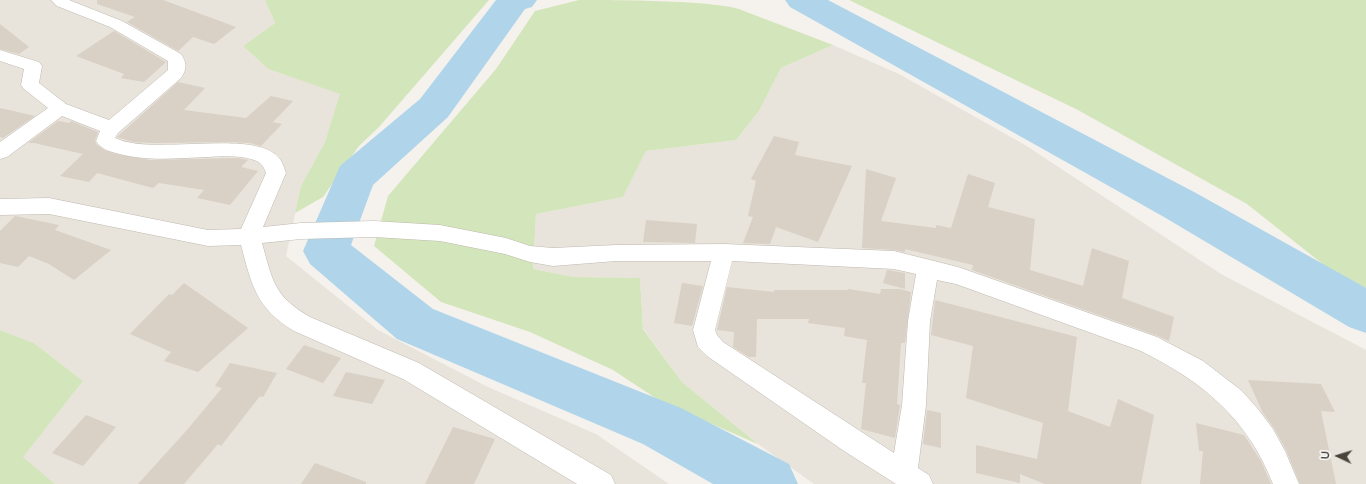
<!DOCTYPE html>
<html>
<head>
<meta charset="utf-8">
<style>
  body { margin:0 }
  #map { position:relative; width:1366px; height:484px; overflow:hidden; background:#f5f2ed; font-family:"Varela Round",sans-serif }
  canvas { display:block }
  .north { position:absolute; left:1318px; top:436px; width:40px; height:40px; -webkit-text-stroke:3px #fff; paint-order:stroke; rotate:274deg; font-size:11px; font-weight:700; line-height:16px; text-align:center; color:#49433b }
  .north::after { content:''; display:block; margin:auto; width:14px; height:18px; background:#49433b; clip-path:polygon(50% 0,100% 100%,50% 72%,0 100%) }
</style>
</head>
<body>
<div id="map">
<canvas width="1366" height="484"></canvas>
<div class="north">U</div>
</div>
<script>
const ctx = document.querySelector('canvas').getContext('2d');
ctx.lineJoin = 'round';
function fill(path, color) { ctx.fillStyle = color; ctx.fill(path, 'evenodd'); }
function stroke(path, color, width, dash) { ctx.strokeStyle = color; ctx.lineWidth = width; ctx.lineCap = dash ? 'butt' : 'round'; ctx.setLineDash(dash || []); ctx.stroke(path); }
fill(new Path2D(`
  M0 0H265L275 23 243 46 268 69 341 94 325 142 301 186 286 256 378 330 488 387 596 434 669 484H55L22 457 83 381 34 343 0 330Z
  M833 45 899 74 1025 145 1221 274 1366 350V484H814L758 444 682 382 643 328 640 278 574 277 533 269 536 214 623 197 646 151 736 140 759 111 781 68Z`), '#e8e4db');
fill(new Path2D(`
  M265 0H489L379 127 359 146 323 197 295 213 301 186 325 142 340 94 268 69 243 46 275 23Z
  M579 0C611 0 723 0 744 11L833 45 781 68 759 111 736 140 646 151 623 197 536 214 533 269 574 277 640 278 643 329 682 382 758 444 663 403 613 370 530 332 441 302 374 246 388 196 496 69 535 11Z
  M849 0H1366V288L1339 277 1247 204 1076 109Z
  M0 330 34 343 83 381 23 457 55 484H0Z`), '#d3e5ba');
fill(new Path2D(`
  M496 0H537L532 7 525 9 448 117 373 185 351 245 433 309 681 408 789 464 798 484H713L643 444 397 339 310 264 303 251 340 166 420 99Z
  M785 0H828L1196 193 1366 288V333L1349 327 1164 217 790 7Z`), '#b0d5eb');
fill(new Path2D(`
  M97 0H163L236 27 214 44 193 37 178 51 127 22 135 17 97 4Z
  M0 24 29 47 19 54 0 49Z
  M114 31 166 62 144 82 121 78 124 74 76 56Z
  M178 82 205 88 184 110 246 118 271 96 293 101 273 122 282 124 261 146 250 143 228 142 154 143 133 142 117 137Z
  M0 108 35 116 3 138 0 137Z
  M58 121 69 123 71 121 98 132 95 140 96 144 104 150 116 154 150 160 238 158 248 160 241 167 258 171 230 205 197 198 204 190 159 183 153 188 97 173 89 182 60 176 83 154 34 143H28Z
  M774 136 799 142 795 155 852 166 818 242 776 227 770 244 743 243 753 217 748 216 756 181 751 179Z
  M866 169 896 178 881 221 936 228V225L951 228 968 174 995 183 988 207 1035 219 1030 270 1083 286 1092 248 1129 261 1122 298 1174 317 1169 341 1158 336 972 270 973 265 905 249V252L894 250 862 248Z
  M15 216 59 225 55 230 111 250 74 280 49 264 29 256 18 267 0 263V231Z
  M646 220 697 224 695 243 643 242Z
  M887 270 905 273V289L883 283Z
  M184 283 248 328 198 372 164 361 171 352 130 334 169 294 172 295Z
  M682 283 703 286 692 326 674 323Z
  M727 287 774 292V290H848V289L880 294 881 289H900L911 292 905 343H901L897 404 900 405 895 438 861 429 866 383H862L867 340 844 336 845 328 808 323 809 319H757L756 357H749L733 347 734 332 717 330Z
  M935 300 1077 337 1068 411 1110 427 1118 399 1154 415 1141 484H1045L1020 474V483L976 473V445L1037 459 1043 423 966 398 973 346 931 335Z
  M304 345 341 358 323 383 286 369Z
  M230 363 277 373 263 397 260 396 221 446 218 444 184 484H138L187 430 222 388 215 386Z
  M346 372 385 380 372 404 333 396Z
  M1248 380 1321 384 1335 412 1321 411 1336 484H1300L1286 450 1274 428 1263 413Z
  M927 410 941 413V448L923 444Z
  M86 415 116 427 83 466 52 453Z
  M1196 423 1244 435 1261 461 1271 484H1200L1203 451H1199Z
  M453 427 495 439 474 484H425Z
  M315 463 366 482V484H301Z`), '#d9d0c6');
const street = new Path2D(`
  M51 0H69L122 21 181 54C187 63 187 69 181 78L118 133 115 138C154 157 256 127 280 159 283 163 284 168 286 173L263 227 301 223 374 221 440 225 506 238 530 246 553 248 616 245 724 244 894 251 958 267 1157 337 1203 361 1242 391 1258 409 1273 429 1285 451 1299 484H1273C1247 418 1203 382 1141 351L956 284 937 280 930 321 926 405 918 468 929 475 933 484H896L844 451 707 356 698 347 693 330 711 261H616L553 266 530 262 505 254 440 241 374 237 301 239 262 243C273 282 274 296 310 317L419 363 611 475 615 484H577L403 379 294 331C256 308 252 286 241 245L208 246 49 214 0 215V199L49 198 208 230 241 229 266 173C264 167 261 162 254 160 241 155 223 156 208 157 178 158 146 162 116 153 108 151 100 148 96 141L100 131 62 116 7 157 0 159V142L48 108 24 89 21 85 24 69 0 61V50L39 62 42 66 39 83 66 104 109 120 168 70V61L110 27 57 6ZM732 261 894 269 916 274 908 321 902 405 894 453 723 342 717 335 715 330Z`);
stroke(street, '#c0b9b0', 1);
fill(street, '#fff');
</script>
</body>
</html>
